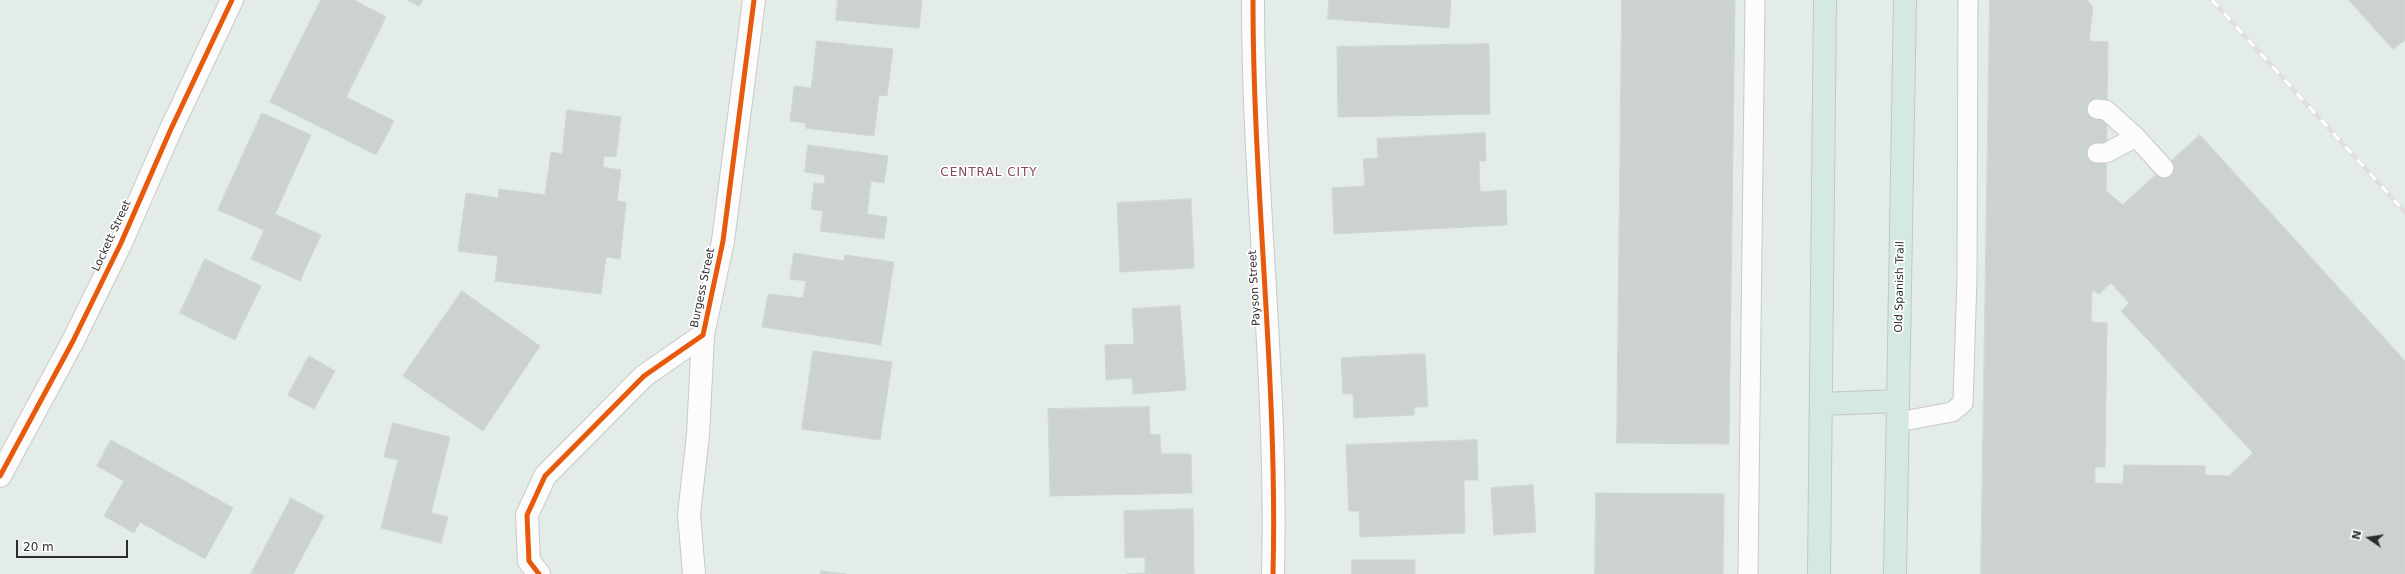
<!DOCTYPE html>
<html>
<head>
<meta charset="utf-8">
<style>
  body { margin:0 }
  #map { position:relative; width:2405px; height:574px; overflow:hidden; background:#e3ece7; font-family:"DejaVu Sans",sans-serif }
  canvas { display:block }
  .north { position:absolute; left:2349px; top:518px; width:40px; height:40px; -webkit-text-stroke:3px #fff; paint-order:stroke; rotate:283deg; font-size:11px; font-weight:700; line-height:16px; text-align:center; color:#2d2d2d }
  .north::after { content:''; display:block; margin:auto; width:14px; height:18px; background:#2d2d2d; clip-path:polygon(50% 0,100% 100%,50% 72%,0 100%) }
  .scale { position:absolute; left:16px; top:540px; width:112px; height:18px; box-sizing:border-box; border:2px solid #2d2d2d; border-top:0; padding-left:5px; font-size:12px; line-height:14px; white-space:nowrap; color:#2d2d2d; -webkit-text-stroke:3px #fff; paint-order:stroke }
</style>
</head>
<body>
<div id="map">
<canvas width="2405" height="574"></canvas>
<div class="north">N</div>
<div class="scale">20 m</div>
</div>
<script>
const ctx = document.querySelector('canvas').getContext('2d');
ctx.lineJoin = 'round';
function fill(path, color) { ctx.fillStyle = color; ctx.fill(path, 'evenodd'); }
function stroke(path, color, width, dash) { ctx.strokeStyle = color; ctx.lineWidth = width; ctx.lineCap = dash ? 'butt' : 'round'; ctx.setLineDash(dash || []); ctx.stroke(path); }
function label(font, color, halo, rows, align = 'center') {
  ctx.font = font + ' "DejaVu Sans",sans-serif'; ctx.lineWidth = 3.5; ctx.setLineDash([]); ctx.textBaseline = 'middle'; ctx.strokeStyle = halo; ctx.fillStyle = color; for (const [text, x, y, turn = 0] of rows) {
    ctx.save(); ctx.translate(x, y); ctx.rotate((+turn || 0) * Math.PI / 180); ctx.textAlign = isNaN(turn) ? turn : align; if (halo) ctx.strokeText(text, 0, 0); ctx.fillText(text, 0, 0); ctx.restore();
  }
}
const building = new Path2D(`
  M321 0H354L386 17 346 97 394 121 376 155 270 102Z
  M407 0H423L419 6Z
  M838 0H922L919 28 836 20Z
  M1329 0H1451L1449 28 1328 19Z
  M1622 0H1735L1729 444 1617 443Z
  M1990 0H2087L2093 7 2089 41 2108 42 2106 191 2123 205 2349 455 2316 485 2397 574H1981ZM2111 283 2129 303 2121 311 2253 453 2229 476 2205 475V466L2124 465 2123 484 2095 483V467H2105L2107 323 2091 322 2092 290 2099 294Z
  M2349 0H2405V40L2393 49Z
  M817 41 893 49 887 96 879 95 874 136 805 128 806 123 790 121 794 86 811 88Z
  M1489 44 1490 114 1338 117 1337 47Z
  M567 110 621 117 616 157 604 156 603 167 621 170 617 201 626 202 620 259 606 257 601 294 495 281 498 256 458 251 466 193 498 198 499 189 545 195 551 152 562 154Z
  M262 113 311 135 275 214 321 235 300 281 251 259 264 230 218 210Z
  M1485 133 1486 161H1479L1480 192 1506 190 1507 225 1334 234 1332 188 1365 186 1363 159 1378 158 1377 139Z
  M2200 135 2405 361V574H2397L2316 485 2349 455 2123 205Z
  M808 145 888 156 884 183 871 181 867 214 887 217 884 239 820 231 823 211 811 209 814 183 824 184 825 175 805 172Z
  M1191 199 1194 268 1120 272 1117 203Z
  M794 253 844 261 845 255 894 262 881 345 762 327 768 294 803 298 806 281 790 279Z
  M205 259 261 286 235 340 180 313Z
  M462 291 540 346 483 431 403 376Z
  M1180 306 1186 390 1133 394 1132 378 1106 380 1105 345 1134 344 1132 309Z
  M813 351 892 362 880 440 802 429Z
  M1425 354 1428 407H1414V415L1354 418 1353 394H1343L1341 358Z
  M309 356 335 371 314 409 288 395Z
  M1149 407 1150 435 1160 434 1161 454H1191L1192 493 1050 496 1048 409Z
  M393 423 450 437 431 513 448 517 441 543 381 528 398 460 384 457Z
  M111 440 233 508 205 559 140 522 134 533 104 516 124 481 97 466Z
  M1477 440 1478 480H1464L1465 533 1360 537 1359 511H1349L1346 445Z
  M1533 485 1536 532 1494 535 1491 488Z
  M1596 493 1724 494 1723 574H1595Z
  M291 498 324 516 293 574H251Z
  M1193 509 1194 574H1127L1145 573V557L1125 558 1124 511Z
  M1352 560H1415V574H1352Z
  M821 571 846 574H821Z`);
fill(building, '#ccd2cf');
stroke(building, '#cfd7d3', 1);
const service = new Path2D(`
  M2097 109 2106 110 2136 137 2106 153H2097
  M2136 137 2164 168
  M1898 422 1952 412 1963 403 1967 278 1968 0
  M1748 574 1755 0`);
const minor = new Path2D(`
  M1253 0C1253 192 1278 382 1273 574
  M0 476 73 341 121 243 170 131 232 0
  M539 574 529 561 527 515 545 476 644 376 703 335 723 241 754 0
  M694 574 689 514 698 435 703 335`);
const primary = new Path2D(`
  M1821 404 1898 401
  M1819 574 1825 0
  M1895 574 1905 0`);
stroke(service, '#c9c9c8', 21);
stroke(minor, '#c9c9c8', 24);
stroke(primary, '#c3c6c4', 24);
stroke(service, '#fbfcfb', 19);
stroke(minor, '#fbfcfb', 22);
stroke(primary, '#d4e9e2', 22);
const rail = new Path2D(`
  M2212 0 2405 212`);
stroke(rail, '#e0dede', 4.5);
stroke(rail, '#fff', 3, [9]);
stroke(new Path2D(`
  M1253 0C1253 192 1278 382 1273 574
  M0 476 73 341 121 243 170 131 232 0
  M539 574 529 561 527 515 545 476 644 376 703 335 723 241 754 0`), '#e8590c', 5);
label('11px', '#2d2d2d', '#fff', [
  ["Lockett Street",112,236,-65],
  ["Old Spanish Trail",1900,287,-89],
  ["Burgess Street",703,288,-78],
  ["Payson Street",1255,288,-93]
]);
ctx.letterSpacing = '1px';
label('12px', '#83495a', '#fff', [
  ["CENTRAL CITY",989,173]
]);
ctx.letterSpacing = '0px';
</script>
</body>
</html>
